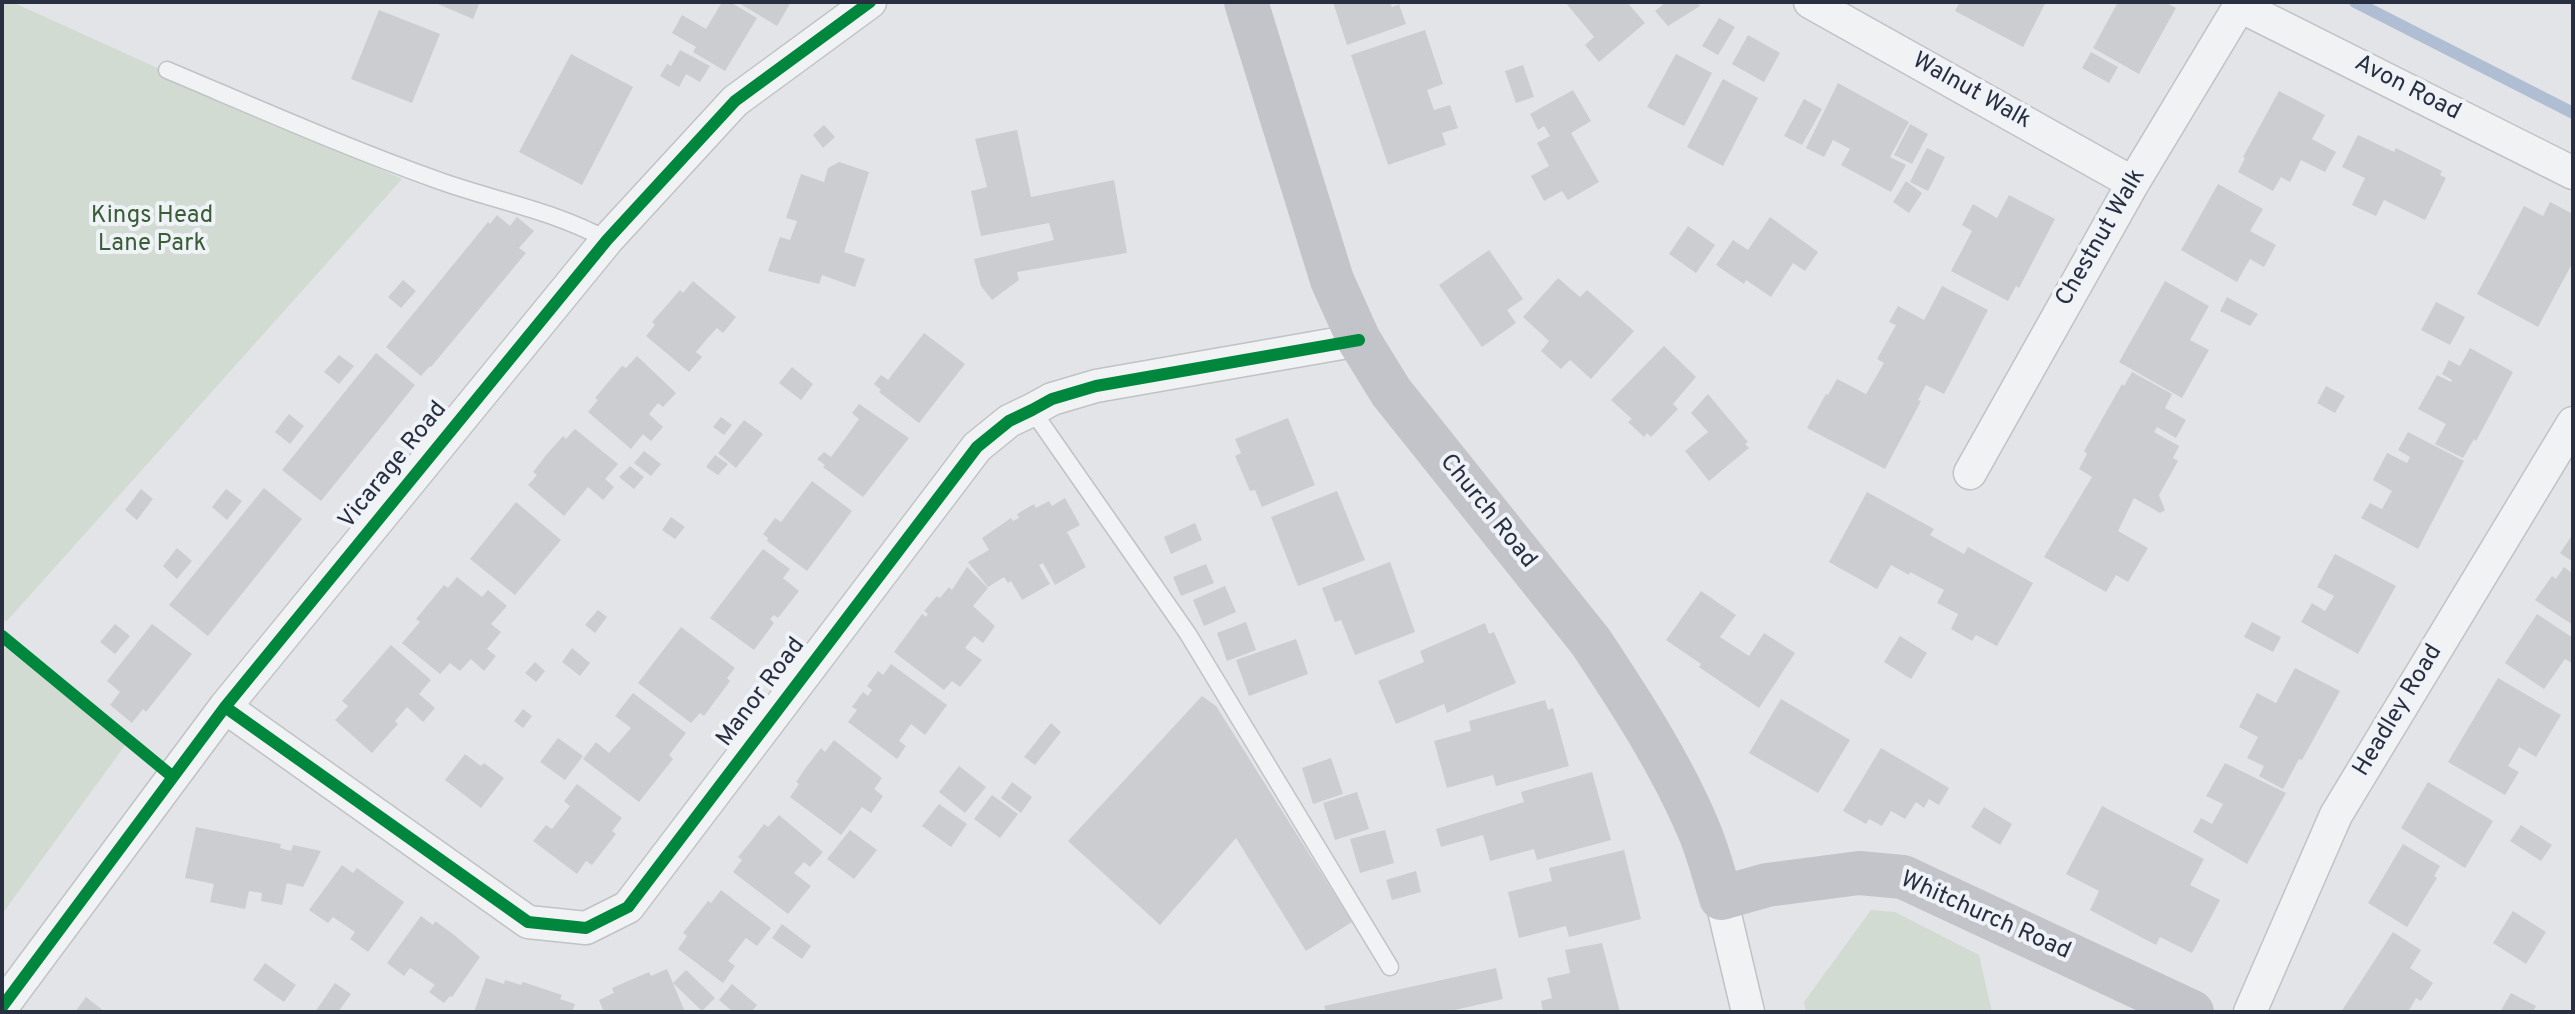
<!DOCTYPE html>
<html>
<head>
<meta charset="utf-8">
<style>
  body { margin:0 }
  #map { position:relative; width:2575px; height:1014px; overflow:hidden; background:#e2e4e7; font-family:Overpass,sans-serif }
  canvas { display:block }
  .frame { position:absolute; inset:0; border:4px solid #282f41; pointer-events:none }
</style>
</head>
<body>
<div id="map">
<canvas width="2575" height="1014"></canvas>
<div class="frame"></div>
</div>
<script>
const ctx = document.querySelector('canvas').getContext('2d');
ctx.lineJoin = 'round';
function fill(path, color) { ctx.fillStyle = color; ctx.fill(path, 'evenodd'); }
function stroke(path, color, width, dash) { ctx.strokeStyle = color; ctx.lineWidth = width; ctx.lineCap = dash ? 'butt' : 'round'; ctx.setLineDash(dash || []); ctx.stroke(path); }
function label(font, color, halo, rows, align = 'center') {
  ctx.font = font + ' Overpass,sans-serif'; ctx.lineWidth = 8; ctx.setLineDash([]); ctx.textBaseline = 'middle'; ctx.strokeStyle = halo; ctx.fillStyle = color; for (const [text, x, y, turn = 0] of rows) {
    ctx.save(); ctx.translate(x, y); ctx.rotate((+turn || 0) * Math.PI / 180); ctx.textAlign = isNaN(turn) ? turn : align; if (halo) ctx.strokeText(text, 0, 0); ctx.fillText(text, 0, 0); ctx.restore();
  }
}
fill(new Path2D(`
  M2 2H12L402 179 6 622 2 618Z
  M2 645 126 744 2 914Z
  M1871 910 1895 912 1979 955 1992 1012H1806L1804 1002Z`), '#d2dbd2');
stroke(new Path2D(`
  M2355 2 2573 113`), '#b0bed3', 12);
fill(new Path2D(`
  M433 2H480L473 19Z
  M722 2H730L757 18 725 71 693 52 696 47 672 33 682 15 706 29Z
  M737 2H791L777 26Z
  M1333 2H1390L1392 7 1399 4 1406 24 1347 45Z
  M1565 2H1627L1645 23 1599 62 1585 45 1594 37Z
  M1666 2H1697L1700 6 1668 26 1655 11Z
  M1960 2H2046L2023 47 1955 11Z
  M2118 2H2165L2176 8 2139 74 2093 48Z
  M379 10 440 34 412 103 351 79Z
  M1719 18 1735 27 1718 55 1702 46Z
  M1425 30 1443 84 1427 90 1434 110 1450 105 1458 128 1442 133 1446 145 1388 165 1351 55Z
  M1748 35 1780 53 1764 82 1732 64Z
  M680 50 710 66 700 82 686 74 679 87 660 76 667 64 671 66Z
  M2091 52 2118 67 2109 83 2082 68Z
  M571 54 633 87 582 185 519 152Z
  M1676 54 1712 73 1684 126 1647 107Z
  M1523 65 1534 97 1516 103 1505 71Z
  M1723 79 1758 98 1723 166 1687 147Z
  M1838 83 1909 122 1890 157 1906 165 1891 192 1841 165 1850 149 1833 140 1824 157 1806 148Z
  M1573 90 1591 121 1571 133 1599 182 1568 200 1562 191 1544 201 1531 176 1549 166 1537 143 1550 136 1544 126 1538 130 1530 114Z
  M2279 91 2325 115 2312 139 2336 152 2325 172 2301 160 2290 182 2281 177 2273 191 2238 172 2245 158 2243 157Z
  M1804 99 1822 109 1802 145 1784 136Z
  M1910 124 1928 134 1912 164 1894 155Z
  M824 125 835 137 823 148 813 135Z
  M1017 130 1031 197 1114 180 1127 253 1017 272 1019 280 992 300 981 286 974 259 1054 240 1049 223 981 236 971 191 987 187 975 139Z
  M2358 135 2394 152 2396 148 2442 171 2440 175 2446 178 2425 220 2384 200 2376 216 2352 205 2365 178 2342 167Z
  M1927 148 1945 157 1928 191 1910 182Z
  M839 162 869 172 844 252 865 259 855 287 822 275 819 284 768 271 780 237 790 240 797 221 786 218 801 174 824 182 828 168Z
  M1906 181 1922 193 1909 213 1893 202Z
  M2218 184 2263 209 2250 231 2276 245 2264 267 2250 259 2237 282 2181 250Z
  M2009 195 2055 219 2019 288 2016 286 2008 301 1951 271 1972 231 1962 225 1973 204 1997 218Z
  M2550 202 2573 214V262L2538 327 2477 294 2524 206 2543 216Z
  M497 215 510 226 517 217 534 231 519 248 526 253 431 367 430 366 421 376 386 347 488 222 490 224Z
  M1770 217 1818 252 1805 271 1793 263 1771 297 1746 280 1744 284 1716 265 1733 240 1748 250Z
  M1688 226 1715 245 1696 273 1669 254Z
  M1489 250 1523 299 1507 310 1516 323 1482 347 1439 285Z
  M1558 278 1580 297 1587 290 1634 331 1591 379 1570 360 1561 369 1541 351 1549 341 1523 317Z
  M403 280 416 291 401 308 388 297Z
  M693 281 736 317 723 333 717 328 706 340 696 352 702 357 689 372 646 336 655 325 652 322 680 290 683 293Z
  M2165 281 2209 306 2190 340 2209 350 2182 398 2119 362Z
  M1942 286 1988 310 1944 394 1926 385 1918 400 1921 401 1885 469 1807 428 1826 394 1828 395 1837 379 1866 394 1884 363 1877 359 1896 325 1889 322 1898 306 1924 320Z
  M2227 297 2258 314 2250 326 2220 311Z
  M2436 302 2465 317 2450 345 2421 330Z
  M924 333 965 364 919 423 879 392 881 390 874 384 881 375 888 380Z
  M1664 346 1696 377 1673 404 1678 409 1651 437 1647 433 1644 437 1628 422 1632 419 1611 400Z
  M2470 348 2513 372 2476 441 2474 439 2463 458 2435 444 2446 424 2418 409 2437 375 2451 382 2452 380 2442 374 2449 360 2460 366Z
  M376 353 415 385 321 501 282 470Z
  M339 355 354 366 339 384 324 372Z
  M637 356 676 393 663 407 658 403 649 414 663 427 651 441 643 434 631 449 588 412 598 400 595 398 610 380 622 366 626 368Z
  M792 367 813 384 801 400 779 383Z
  M2132 372 2172 394 2165 408 2186 420 2176 438 2157 427 2154 432 2179 446 2173 458 2178 461 2159 495 2165 510 2160 513 2134 498 2118 531 2148 548 2128 582 2116 575 2106 592 2044 557 2092 477 2079 469 2087 454 2084 451 2122 384 2124 386Z
  M2326 386 2345 396 2335 413 2317 403Z
  M1708 394 1748 442 1745 444 1749 448 1709 481 1685 451 1708 432 1691 413Z
  M859 404 909 438 863 497 823 467 825 465 817 459 824 452 831 457 846 437 859 419 852 413Z
  M289 414 304 426 290 444 275 432Z
  M721 417 732 425 724 435 713 427Z
  M1288 418 1315 485 1262 507 1255 490 1250 491 1235 456 1241 453 1235 439Z
  M744 420 763 434 736 468 718 453Z
  M575 429 618 464 605 479 614 487 603 500 588 487 564 516 528 485 537 475 533 472 547 454 563 436 566 439Z
  M2408 432 2464 461 2418 549 2361 518 2370 503 2382 509 2392 491 2373 480 2387 453 2407 463 2410 457 2398 450Z
  M644 451 661 464 651 476 634 463Z
  M715 455 728 464 718 475 706 467Z
  M630 466 644 477 634 489 619 477Z
  M812 481 852 511 807 571 767 541 768 538 763 534 775 518 781 522Z
  M264 488 302 519 208 636 169 605Z
  M141 489 153 499 137 520 125 510Z
  M226 489 242 501 227 520 212 507Z
  M1337 491 1365 560 1298 586 1271 517Z
  M1867 492 1934 529 1930 535 1964 554 1968 547 2033 583 1997 646 1976 635 1972 641 1951 629 1958 614 1937 603 1944 590 1910 572 1909 575 1891 565 1877 589 1829 562Z
  M1065 498 1080 525 1067 532 1086 567 1055 585 1043 563 1039 565 1050 584 1022 600 1011 581 1008 583 1004 577 988 587 968 562 989 550 982 538 1011 518 1013 521 1019 518 1017 514 1034 504 1036 508 1049 501 1052 506Z
  M516 502 561 540 515 595 470 559Z
  M671 517 685 527 675 539 662 530Z
  M1195 523 1202 540 1171 554 1164 537Z
  M2573 534V562L2560 553Z
  M177 548 192 561 177 579 163 566Z
  M763 549 790 569 783 578 799 591 778 618 774 615 770 619 774 623 754 650 710 618Z
  M2335 554 2396 586 2358 654 2301 622 2312 603 2325 611 2334 596 2317 587Z
  M1390 562 1415 632 1355 655 1341 620 1335 622 1322 588Z
  M1206 564 1214 583 1181 596 1173 577Z
  M967 567 988 588 973 606 995 626 983 643 974 636 965 648 982 660 960 687 952 681 944 690 894 652 922 614 926 617 928 614 924 611 937 596 940 598 949 587 952 590Z
  M2564 567 2573 574V625L2535 600 2552 576 2556 579Z
  M457 577 482 597 488 590 507 606 491 624 501 632 487 649 496 656 484 671 471 659 460 671 450 663 440 674 402 643 420 622 416 619 444 585 448 588Z
  M1225 586 1236 612 1204 626 1193 600Z
  M1701 591 1736 615 1720 637 1749 656 1764 633 1795 653 1759 708 1699 667 1701 664 1666 640Z
  M598 610 607 617 595 633 585 625Z
  M2537 614 2573 638V664L2565 659 2544 689 2505 663Z
  M1246 622 1256 650 1227 661 1217 633Z
  M2252 622 2281 637 2273 652 2244 637Z
  M1485 623 1489 634 1494 632 1516 683 1447 713 1444 704 1396 724 1378 681 1424 662 1420 651Z
  M115 624 130 636 115 654 100 642Z
  M152 624 192 654 146 712 143 709 132 723 110 705 120 692 107 681Z
  M681 627 735 668 727 678 730 681 704 716 700 713 691 723 638 683Z
  M1900 636 1927 653 1911 679 1884 662Z
  M1296 639 1308 674 1249 696 1236 660Z
  M391 645 431 680 419 694 435 708 423 722 407 707 395 721 398 724 372 753 335 720 348 706 342 701Z
  M572 648 590 663 580 676 562 662Z
  M535 662 545 671 536 682 525 673Z
  M891 664 947 705 925 735 911 724 899 741 906 746 897 759 848 722 857 710 852 707 863 692 868 696 872 690 867 686 878 671 883 675Z
  M2295 668 2340 691 2302 760 2299 759 2283 789 2259 776 2264 766 2247 758 2258 737 2239 727 2257 693 2276 703Z
  M2498 678 2561 715 2536 757 2519 747 2508 766 2519 772 2505 795 2448 762Z
  M633 693 686 733 669 755 673 759 639 802 583 759 596 742 609 753 631 728 615 716Z
  M1202 696 1216 706 1352 922 1306 951 1236 838 1160 925 1068 841Z
  M1781 699 1850 740 1818 793 1749 753Z
  M1545 700 1548 710 1553 708 1569 766 1496 786 1493 775 1447 788 1434 741 1471 731 1469 721Z
  M523 709 532 716 523 728 514 721Z
  M1051 723 1061 732 1035 765 1024 757Z
  M558 738 583 756 565 780 540 762Z
  M834 740 882 778 874 789 883 796 871 813 862 807 841 835 790 797 799 784 796 782 807 766 821 748 825 752Z
  M1881 748 1949 788 1939 805 1929 799 1924 808 1916 802 1905 819 1891 811 1882 826 1869 819 1866 824 1843 811Z
  M465 754 481 766 484 763 504 778 481 808 445 780Z
  M1331 758 1343 794 1313 804 1302 768Z
  M2225 763 2286 793 2247 864 2193 832 2201 818 2212 824 2223 804 2206 796Z
  M959 766 986 787 965 813 939 792Z
  M1592 772 1611 840 1537 860 1534 849 1490 861 1483 835 1441 847 1436 829 1524 802 1521 792Z
  M1012 782 1032 797 1021 813 1001 798Z
  M2428 782 2493 821 2465 868 2401 828Z
  M577 784 622 818 612 831 616 834 592 865 586 861 577 874 533 841 546 825 552 829 570 806 564 801Z
  M1357 792 1369 829 1335 840 1323 803Z
  M992 795 1018 814 1000 838 974 819Z
  M939 804 967 824 951 847 922 826Z
  M2102 806 2204 859 2190 885 2220 900 2192 953 2160 937 2156 945 2090 910 2099 891 2066 874Z
  M1984 807 2012 824 2000 845 1971 827Z
  M779 815 823 852 810 867 804 862 794 873 811 886 788 914 733 872 742 860 738 857 752 840 764 824 768 827Z
  M2521 825 2552 845 2541 861 2510 841Z
  M196 827 281 844 280 848 291 851 293 845 321 851 303 887 287 883 282 905 261 901 262 893 249 891 245 909 210 902 214 884 185 878Z
  M850 830 877 850 854 879 827 859Z
  M1385 830 1394 863 1360 873 1350 839Z
  M2403 844 2440 866 2434 876 2437 878 2407 927 2368 903Z
  M1624 850 1641 919 1569 937 1566 926 1519 938 1508 892 1552 881 1549 868Z
  M342 865 353 873 357 868 404 902 368 952 350 939 355 932 333 917 328 923 309 910Z
  M1416 871 1421 892 1392 900 1386 880Z
  M721 890 771 928 757 946 746 938 728 961 735 966 723 983 678 949 687 936 683 933 708 901 711 903Z
  M2513 911 2546 932 2526 964 2493 943Z
  M421 916 433 925 435 921 453 934 480 957 452 997 450 996 444 1003 429 992 435 985 410 968 404 976 387 963Z
  M782 924 811 946 802 959 772 938Z
  M2393 932 2421 950 2410 968 2433 983 2421 1001 2416 998 2408 1012H2341Z
  M1602 943 1620 1012H1543L1541 1001 1552 998 1547 978 1570 973 1565 950Z
  M265 963 296 985 284 1002 253 980Z
  M1496 968 1503 999 1446 1012H1326L1324 1006Z
  M667 969 685 1012H604L599 1000 614 993 612 988 649 972 651 976Z
  M686 970 715 998 702 1011 673 983Z
  M486 978 504 984 505 980 521 985 523 982 562 995 560 999 575 1004 572 1012H474Z
  M335 983 351 994 338 1012H315Z
  M732 984 757 1005 751 1012H733L719 1000Z
  M2511 993 2536 1006 2533 1012H2500Z
  M86 997 105 1012H75Z`), '#cccdd1');
const lane = new Path2D(`
  M167 70C257 108 347 148 440 181 496 201 555 211 607 240
  M1032 410 1188 634 1390 967`);
const street = new Path2D(`
  M1810 2 2133 183
  M2240 6 2573 173
  M1970 473 2133 183 2242 2
  M225 707 528 922 586 928 628 907 977 447 1009 421 1032 410 1052 399 1096 386 1359 340
  M1721 898 1748 1012
  M2 1007 225 707 607 240 735 101 870 2
  M2250 1012 2336 815 2573 423`);
stroke(lane, '#c0c2c5', 19);
stroke(street, '#c0c2c5', 35);
stroke(lane, '#f1f2f4', 16);
stroke(street, '#f1f2f4', 32);
stroke(new Path2D(`
  M1246 2 1332 280 1359 340 1391 392 1591 642C1630 701 1670 762 1698 828 1708 851 1714 875 1721 898L1767 885 1859 873 1903 877 2192 1012`), '#c3c4c9', 44);
stroke(new Path2D(`
  M2 636 173 777
  M225 707 528 922 586 928 628 907 977 447 1009 421 1032 410 1052 399 1096 386 1359 340
  M2 1007 225 707 607 240 735 101 870 2`), '#00873e', 12);
label('24px', '#282f41', '#eff2f7', [
  ["Avon Road",2407,89,27],
  ["Walnut Walk",1971,92,29],
  ["Chestnut Walk",2102,238,-60],
  ["Vicarage Road",394,466,-51],
  ["Church Road",1487,512,51],
  ["Manor Road",762,693,-53],
  ["Headley Road",2399,711,-59],
  ["Whitchurch Road",1985,917,24]
]);
label('24px', '#395d35', '#eff2f7', [
  ["Kings Head",152,217],
  ["Lane Park",152,245]
]);
</script>
</body>
</html>
